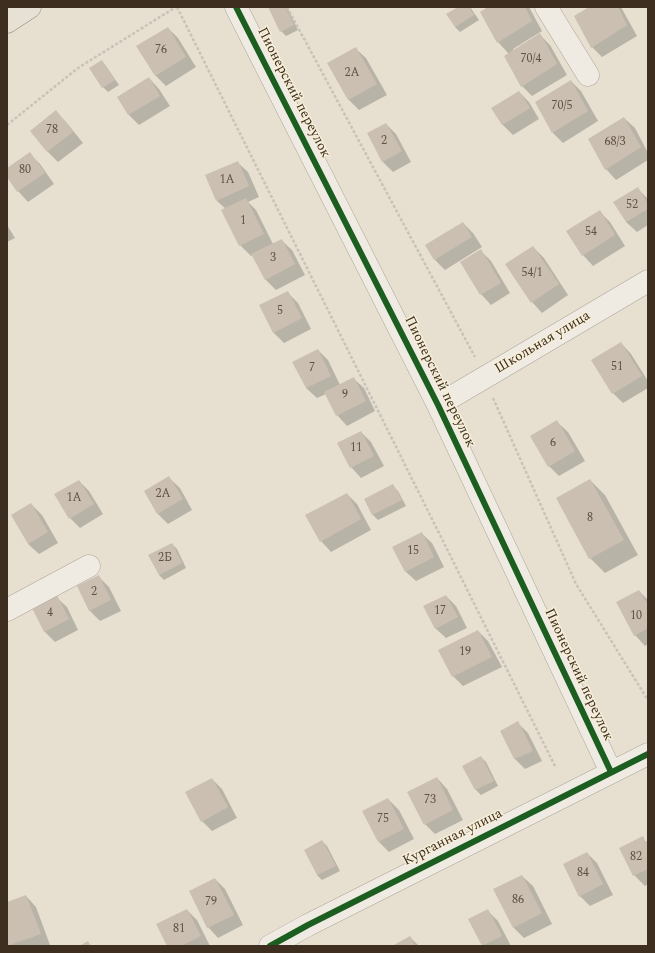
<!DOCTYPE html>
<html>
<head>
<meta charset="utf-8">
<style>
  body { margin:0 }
  #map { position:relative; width:655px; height:953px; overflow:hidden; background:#e7e0d1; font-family:Spectral,serif }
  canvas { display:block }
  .frame { position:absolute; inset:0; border:8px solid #3d2e20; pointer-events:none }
</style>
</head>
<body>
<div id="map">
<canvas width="655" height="953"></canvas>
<div class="frame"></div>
</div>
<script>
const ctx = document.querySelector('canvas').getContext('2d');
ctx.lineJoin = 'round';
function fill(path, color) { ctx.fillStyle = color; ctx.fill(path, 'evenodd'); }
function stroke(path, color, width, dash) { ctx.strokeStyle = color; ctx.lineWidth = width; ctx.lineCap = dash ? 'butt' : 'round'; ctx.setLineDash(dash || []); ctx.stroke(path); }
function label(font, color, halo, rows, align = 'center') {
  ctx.font = font + ' Spectral,serif'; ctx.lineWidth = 3; ctx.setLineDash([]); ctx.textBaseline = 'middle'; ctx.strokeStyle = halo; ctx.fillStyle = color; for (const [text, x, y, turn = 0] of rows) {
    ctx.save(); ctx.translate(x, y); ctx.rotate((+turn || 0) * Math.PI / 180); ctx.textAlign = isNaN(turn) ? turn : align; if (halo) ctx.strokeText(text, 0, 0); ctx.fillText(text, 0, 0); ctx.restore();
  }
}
fill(new Path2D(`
  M269 7H287L298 30 286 36 281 31Z
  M460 7H470L479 20 460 32 455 27Z
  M490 7H529L542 31 513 49 514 51 540 35 550 45 567 75 532 96 522 86 509 54 498 42Z
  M591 7H621L637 36 602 57 592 47Z
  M168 28 178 38 196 67 166 86 155 75Z
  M355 48 366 58 387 95 359 110 349 100 328 63Z
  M101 61 106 66 119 85 108 92 103 87Z
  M149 78 159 89 170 106 139 125 129 115 118 97Z
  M571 81 581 91 598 121 563 143 553 133 537 103Z
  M519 92 529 102 539 119 513 135 502 124Z
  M56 112 66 122 83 143 58 162 48 152 31 131Z
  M624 118 635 128 648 153V160L616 180 606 169Z
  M386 124 396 134 411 162 393 172 383 162 368 134Z
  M30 154 40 164 54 184 28 202 18 191 7 175V169Z
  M237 162 248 172 259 197 248 202 256 210 273 244 281 240 292 250 305 275 276 290 265 279 253 255 251 256 240 245 226 209 217 201Z
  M637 188 648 199V225L637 232 626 222Z
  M599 211 610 222 625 246 593 266 583 255Z
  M463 223 473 233 482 247 445 270 435 260Z
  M7 225 15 238 7 242Z
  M533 247 544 258 568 295 542 313 532 302Z
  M481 251 491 261 510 293 491 305 481 294Z
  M287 292 298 303 311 329 284 343 273 332Z
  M621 343 631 354 648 381V388L623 403 613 393Z
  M318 350 328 360 340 385 353 378 364 388 375 411 347 426 337 415 326 394 317 398 306 388Z
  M557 422 568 432 585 461 559 476 549 466Z
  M361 432 371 442 384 466 361 478 351 467Z
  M169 478 180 488 192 510 168 524 158 514 145 492Z
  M590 480 605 495 638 555 605 573 590 558Z
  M79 481 89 491 103 514 80 528 70 518Z
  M393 486 398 491 406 506 378 520 373 515 365 500Z
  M347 494 357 504 371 530 331 552 321 541Z
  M31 504 42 515 58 543 39 554 28 544Z
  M421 533 432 543 444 567 416 581 405 571Z
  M172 544 177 549 186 568 164 580 159 575Z
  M99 577 109 587 121 611 100 621 90 611 78 586Z
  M639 591 648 600V644L645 646 635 635 617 603Z
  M446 596 456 606 467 628 446 638 435 628Z
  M56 597 67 607 78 630 55 642 45 632 33 609Z
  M478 631 488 641 502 667 463 686 453 676Z
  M518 723 528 733 542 761 525 769 515 759 501 731Z
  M481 757 486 762 498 786 481 795 476 790 464 766Z
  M437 778 447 789 463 820 435 834 425 824Z
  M212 779 222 789 237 818 212 831 202 821Z
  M388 799 399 810 414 839 389 852 379 842 364 812Z
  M642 838 648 843V884L645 886 634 875Z
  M322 841 327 846 340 871 322 880 317 875Z
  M587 853 597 863 613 895 590 906 580 896Z
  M522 876 533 886 552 924 524 938 514 928Z
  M215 879 225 889 243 925 218 938 208 927Z
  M26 896 36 907 50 945 46 946H8L7 904Z
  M187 910 197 920 210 946H168Z
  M488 911 498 921 511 946H483L470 920Z
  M410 937 419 946H394Z`), '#0003');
fill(new Path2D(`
  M268 7H285L294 25 280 32Z
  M458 7H469L474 15 455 27 446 14Z
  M488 7H525L532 21 497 43 480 12Z
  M589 7H618L627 25 591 48 574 16Z
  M168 27 186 57 155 76 136 46Z
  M540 33 557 64 521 87 504 56Z
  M356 47 377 84 348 100 327 63Z
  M102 60 115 80 102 88 89 68Z
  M149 77 160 96 128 115 117 97Z
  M571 80 588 111 552 133 535 102Z
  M519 91 530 108 502 125 491 108Z
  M56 110 73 132 47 152 30 131Z
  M624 117 641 147 605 170 588 139Z
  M386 123 402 151 382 162 367 133Z
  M30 152 45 173 17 192 7 177V168Z
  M238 161 249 186 216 201 205 175Z
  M638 187 648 204V209L626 222 613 202Z
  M246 198 264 234 239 246 221 210Z
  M600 210 615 235 582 256 566 231Z
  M463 222 472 237 434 260 425 245Z
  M282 239 295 264 265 280 251 254Z
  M533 246 559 284 531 303 505 264Z
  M481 249 501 283 480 295 460 262Z
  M288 291 302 318 273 333 259 305Z
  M621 342 642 376 612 394 591 360Z
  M318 349 331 376 306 388 292 362Z
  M354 377 366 401 336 416 324 392Z
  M557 420 575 451 548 467 530 436Z
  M361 431 374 456 350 468 337 443Z
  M169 476 183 499 157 514 144 491Z
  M590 479 624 540 589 559 556 498Z
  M79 480 94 504 69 519 54 494Z
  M393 484 402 500 372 515 364 499Z
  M347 493 361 519 320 542 305 515Z
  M31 503 48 532 28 544 11 515Z
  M422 532 434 557 405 572 392 547Z
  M172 543 182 563 159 575 148 555Z
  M99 575 111 600 89 611 77 586Z
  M639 590 648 605V628L634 636 616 602Z
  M57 595 69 619 44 632 32 608Z
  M446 595 458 617 435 629 423 606Z
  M478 630 492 657 452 677 438 650Z
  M518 721 533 751 514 759 500 731Z
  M481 756 494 781 475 790 462 766Z
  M437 777 453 810 424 825 407 792Z
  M212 778 228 807 201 822 185 792Z
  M388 798 404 829 378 842 362 811Z
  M643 836 648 847V869L633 876 619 848Z
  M322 840 336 866 317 875 304 850Z
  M587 852 603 884 579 897 563 864Z
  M522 875 542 913 513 928 493 889Z
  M215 878 234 915 207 928 189 891Z
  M26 895 41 934 7 946V902Z
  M187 909 201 936 181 946H167L156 924Z
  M488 909 502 936 482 946 468 919Z
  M410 936 416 946H392Z
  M88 941 91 946H79Z`), '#cbbfb2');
const minor = new Path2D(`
  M236 7 438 405 611 772
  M546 7 588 75
  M438 405 648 281
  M7 610 89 566
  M270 946 308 925 648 754`);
const major = new Path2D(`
  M7 22 30 7`);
stroke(minor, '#ada599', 23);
stroke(major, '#928b80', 23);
stroke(new Path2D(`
  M177 7 556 768
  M287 7 475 357
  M7 125 78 68 176 7
  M493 398 576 584 646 697 648 698`), '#c8c2b9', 2.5, [3, 2]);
stroke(minor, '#efebe3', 22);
stroke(major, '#e6e1d4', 22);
stroke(new Path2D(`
  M236 7 438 405 611 772
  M270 946 308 925 648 754`), '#1b5e20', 6);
label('12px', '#605244', null, [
  ["76",161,51],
  ["70/4",531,60],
  ["2А",352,74],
  ["70/5",562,107],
  ["78",52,131],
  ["2",384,142],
  ["68/3",615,143],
  ["80",25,171],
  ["1А",227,181],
  ["52",632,206],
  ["1",243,222],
  ["54",591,233],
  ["3",273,259],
  ["54/1",532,274],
  ["5",280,312],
  ["51",617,368],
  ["7",312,369],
  ["9",345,396],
  ["6",553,444],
  ["11",356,449],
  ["2А",163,495],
  ["1А",74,499],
  ["8",590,519],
  ["15",413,552],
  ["2Б",165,559],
  ["2",94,593],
  ["17",440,612],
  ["4",50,614],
  ["10",636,617],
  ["19",465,653],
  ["73",430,801],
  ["75",383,820],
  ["82",636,858],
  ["84",583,874],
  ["86",518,901],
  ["79",211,903],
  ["81",179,930]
]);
label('14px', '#3d2e20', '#f7eed8', [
  ["Пионерский переулок",293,93,63],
  ["Школьная улица",543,343,-31],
  ["Пионерский переулок",439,382,64],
  ["Пионерский переулок",578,675,65],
  ["Курганная улица",453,838,-27]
]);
</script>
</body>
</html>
